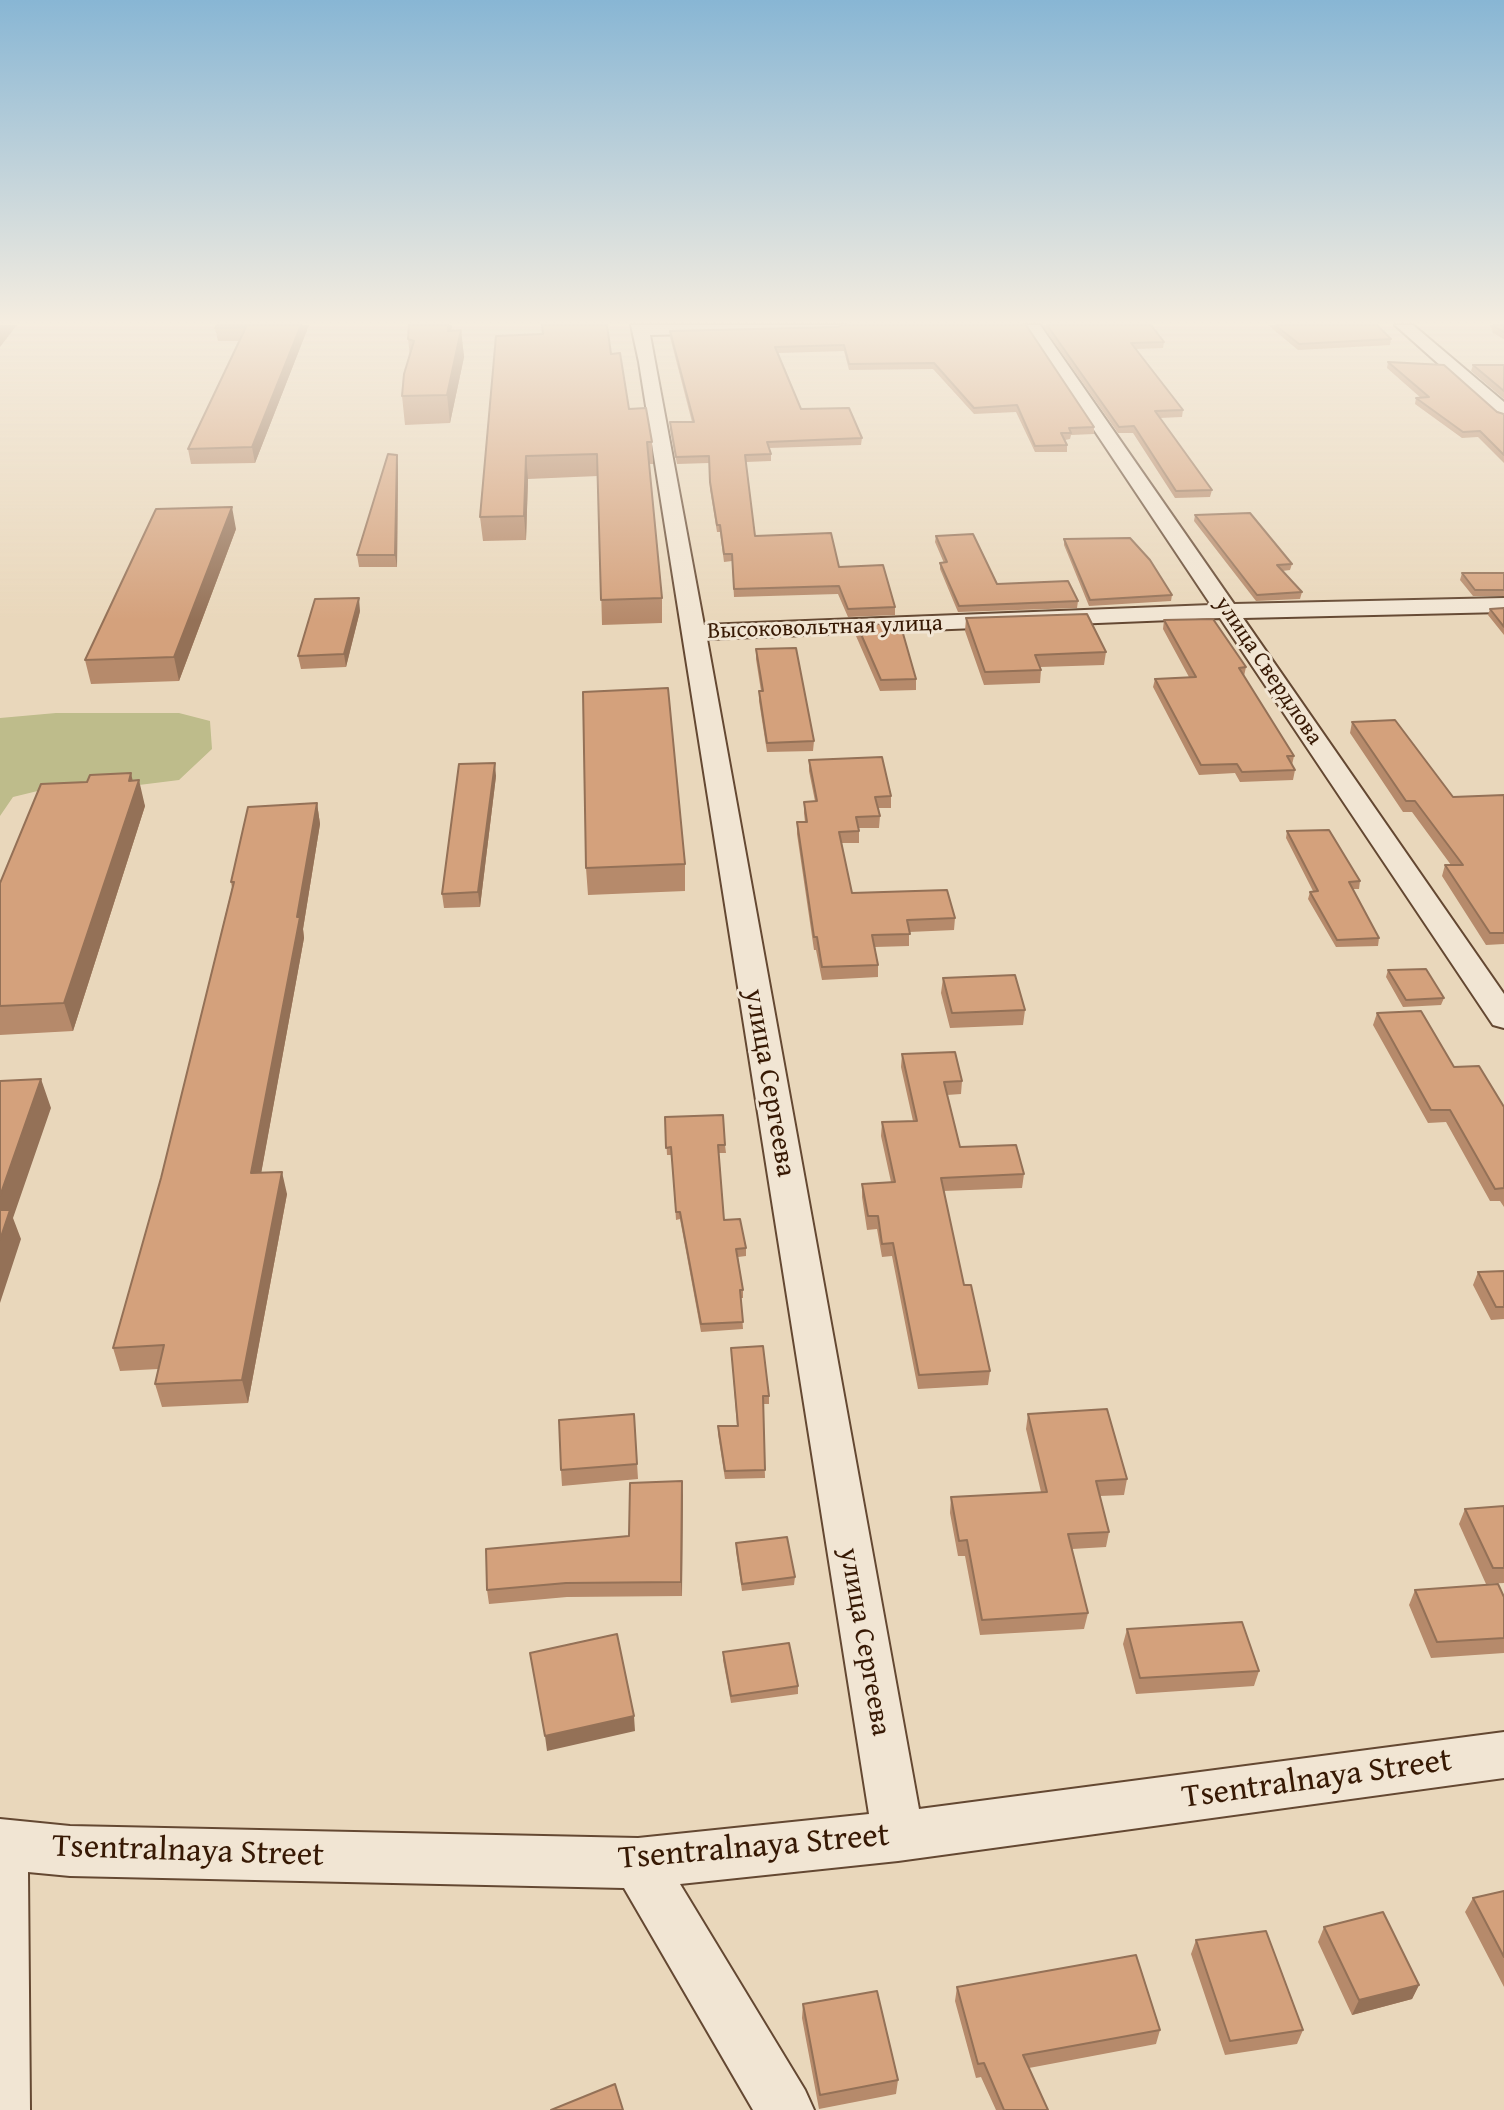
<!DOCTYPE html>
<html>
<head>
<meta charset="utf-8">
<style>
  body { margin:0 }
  canvas { display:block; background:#e9d7bb }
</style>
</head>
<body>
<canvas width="1504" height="2110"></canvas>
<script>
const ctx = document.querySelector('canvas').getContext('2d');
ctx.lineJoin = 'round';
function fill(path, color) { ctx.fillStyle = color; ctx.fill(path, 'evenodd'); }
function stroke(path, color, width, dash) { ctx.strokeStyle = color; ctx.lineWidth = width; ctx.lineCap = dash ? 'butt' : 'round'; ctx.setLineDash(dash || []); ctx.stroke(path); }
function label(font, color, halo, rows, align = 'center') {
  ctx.font = font + ' "Gentium Book Plus",serif'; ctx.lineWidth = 6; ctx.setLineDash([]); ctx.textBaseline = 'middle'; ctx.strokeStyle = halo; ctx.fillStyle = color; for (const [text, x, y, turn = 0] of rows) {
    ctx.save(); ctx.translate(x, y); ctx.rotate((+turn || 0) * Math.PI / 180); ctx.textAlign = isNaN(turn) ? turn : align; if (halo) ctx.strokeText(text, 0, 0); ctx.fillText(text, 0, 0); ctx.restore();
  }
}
fill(new Path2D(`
  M56 713H179L210 721 212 749 179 780 139 785 54 787 13 797 0 816V718Z`), '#bebc8b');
const minor = new Path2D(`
  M631 325H846L838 330 650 335 704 625 1211 605 1024 325H1040L1234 604 1504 598V612L1243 618 1504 994V1028L1493 1025 1220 618 707 639 919 1809 1504 1732V1778L898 1861 680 1884 805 2090 814 2110H753L624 1888 70 1876 28 1872 30 2110H0V1819L70 1826 638 1838 869 1814 639 362Z
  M1395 325H1413L1504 402V418L1497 416Z`);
stroke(minor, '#644832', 4);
fill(minor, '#f1e5d3');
fill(new Path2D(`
  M217 325H309L255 463 191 464 188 449 240 341H218L215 328Z
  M841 325 1094 427V434L1071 435 1070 439 1065 440 1067 445V452H1035L1016 412 974 414 933 369 849 370 844 351 778 353 801 409 862 438 861 445 769 448 771 454V461L746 462 755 536 839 567 895 607V615L848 617 838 594 734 597 732 561 724 562 720 532H717L710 489 709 463 677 464 670 429V422H692L670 337V331L838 327Z
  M1042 325H1151L1164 342 1163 348 1136 349 1183 410 1182 417 1160 418 1212 490 1210 497 1175 498 1133 433H1118Z
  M1268 325H1377L1391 339 1390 345 1298 350Z
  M1490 325H1504V339L1493 333Z
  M452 330H461L464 357 450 423 405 425 402 396 410 356 408 339Z
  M496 336 611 354 629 409 652 442 653 464H649L662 598V623L602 625 598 476 528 479 526 540 483 541 480 517Z
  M1388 362 1504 414V463L1478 437 1462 438 1415 404 1416 398H1421L1387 368Z
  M1473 365H1504V399L1471 371Z
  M398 466 397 567H359L357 555Z
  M1195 515 1292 564 1290 570 1282 571 1302 592 1300 599 1256 601 1194 521Z
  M236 529 179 681 91 684 85 660Z
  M936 536 997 584 1078 601 1077 608 958 612 940 569V563H944L935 542Z
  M1064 539 1172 595 1171 601 1089 606 1064 545Z
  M1462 573H1504V596H1473L1460 580Z
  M1504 608V635L1488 615 1490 609Z
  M360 611 346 667 301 669 298 656Z
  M966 618 1106 652 1104 665 1040 667 1041 670 1040 683 984 685 965 631Z
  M1164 620 1246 667 1244 676 1294 756 1292 765 1295 770 1293 780 1240 782 1235 773 1199 775 1153 687 1155 679 1189 677 1163 629Z
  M857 625 916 679V690L880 691 856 636Z
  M756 649 814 741 813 751 767 752 759 701V691H761L756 659Z
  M1352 722 1453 797 1504 795V944L1486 945 1442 876 1445 865H1451L1412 812H1403L1350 733Z
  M809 760 891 796V808H878L880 816 879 828H859V843H841L852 893 955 918 954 930 909 932V946L875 947 878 965V977L822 980 816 950H814L797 834V822H805L804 813V802L815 801 809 771Z
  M496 776 480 907 444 908 442 894Z
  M133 780 145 806 73 1031 0 1035V883Z
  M317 803 320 824 303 929 304 938 261 1173 287 1194 248 1403 162 1407 155 1384 158 1369 120 1371 113 1348 161 1178 232 888 231 882Z
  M1287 831 1360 881 1359 889H1352L1379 938 1378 946 1336 947 1308 899 1310 892 1313 891 1286 838Z
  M685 864V891L588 895 586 868Z
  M1388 970 1444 998 1441 1005 1403 1007 1386 977Z
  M943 978 1025 1010 1023 1025 950 1028 941 993Z
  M1377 1013 1454 1067 1504 1107V1207L1500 1201H1490L1446 1122 1428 1123 1373 1025Z
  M902 1054 962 1081 961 1094 947 1095 960 1147 1024 1174 1022 1188 943 1191 964 1285 990 1371 988 1385 918 1389 892 1256 882 1257 877 1229 867 1230 862 1197V1184L891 1182 881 1136 882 1122 913 1121 901 1067Z
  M665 1117 725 1145 726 1153H719L724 1220 746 1248V1256L738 1257 743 1290V1298H741L743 1329 701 1332 680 1219 676 1220 672 1155H667Z
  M1504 1271V1319L1491 1320 1473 1285 1478 1272Z
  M731 1348 769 1396V1404H763L765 1478 725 1479 718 1434V1426H737Z
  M634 1414 638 1479 562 1486 561 1470Z
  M1028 1414 1127 1479 1124 1495 1100 1496 1109 1532 1106 1547 1072 1549 1088 1613 1084 1629 980 1635 965 1556H958L950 1513 951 1497 1041 1492 1026 1429Z
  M682 1481V1596L567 1597 489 1604 487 1590 629 1536Z
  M1504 1506V1583L1486 1584 1459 1524 1465 1509Z
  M736 1543 795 1577 794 1585 742 1591 736 1551Z
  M1415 1590 1504 1597V1653L1431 1658 1409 1605Z
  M1127 1629 1259 1671 1254 1686 1136 1694 1123 1644Z
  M723 1652 798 1686V1694L731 1703 723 1660Z
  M1504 1891V1987L1465 1912 1473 1898Z
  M1324 1927 1419 1985 1412 1999 1352 2015 1318 1942Z
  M1196 1940 1303 2030 1297 2044 1225 2055 1191 1954Z
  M957 1987 1160 2030 1156 2044 1029 2068 1048 2110H996L981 2077 976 2078 955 2001Z
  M803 2004 898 2080 896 2094 819 2109 802 2018Z`), '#b68a6b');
fill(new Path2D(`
  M0 325H17L0 347Z
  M301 325H309L255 463 252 447Z
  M448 325H452L451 357 448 331Z
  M461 330 464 357 450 423 447 395Z
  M397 455 398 466 397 567 395 555Z
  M526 456 528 479 526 540 524 516Z
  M232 507 236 529 179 681 174 657Z
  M359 598 360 611 346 667 344 654Z
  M495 763 496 776 480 907 478 892Z
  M131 773 135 791 139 780 145 806 73 1031 64 1003Z
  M317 803 320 824 303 929 304 938 257 1196 251 1173Z
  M41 1079 51 1108 13 1218 21 1239 0 1303V1196Z
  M282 1172 287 1194 248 1403 242 1380Z
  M682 1481 683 1495 682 1596 681 1582Z
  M634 1716 635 1731 547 1751 545 1736Z
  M1419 1985 1412 1999 1352 2015 1359 2000Z`), '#947157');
const building = new Path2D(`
  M217 325H301L252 447 188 449 246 327 215 328Z
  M409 325H448V331L461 330 447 395 402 396 404 374 414 341 408 339Z
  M542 325H607L611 354 620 353 629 409 646 408 652 442H647L662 598 601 600 597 454 526 456 524 516 480 517 496 336 543 334Z
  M841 325H1026L1094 427 1069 428 1071 433H1061L1067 445 1035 446 1017 405 974 408 934 363 849 364 844 345 775 347 801 409 849 408 862 438 767 442 771 454 745 455 755 536 831 533 839 567 883 565 895 607 848 609 839 586 734 589 732 554H724L720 525H717L710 482 709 456 676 457 670 422H694L670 331 838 327Z
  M1047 325H1151L1164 342 1131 343 1183 410 1155 411 1212 490 1176 491 1134 426 1119 427Z
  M1275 325H1377L1391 339 1299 344Z
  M1494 325H1504V332L1495 327Z
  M1388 362 1444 365 1497 412 1504 414V455L1480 431 1463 432 1416 398 1429 397Z
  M1473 365H1504V391Z
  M388 454 397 455 395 555H357Z
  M232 507 174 657 85 660 156 509Z
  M1250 513 1292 564 1277 565 1302 592 1257 595 1195 515Z
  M973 534 997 584 1068 581 1078 601 959 606 940 563 947 562 936 536Z
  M1130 538 1150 560 1172 595 1090 600 1064 539Z
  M1462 573H1504V590H1475Z
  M359 598 344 654 298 656 315 599Z
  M1504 608V627L1490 609Z
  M1087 614 1106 652 1035 655 1041 670 985 672 966 618Z
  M1213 619 1246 667 1239 668 1294 756H1287L1295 770 1242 772 1237 764 1201 765 1155 679 1196 677 1164 620Z
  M900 623 916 679 881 680 857 625Z
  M796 648 814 741 767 743 759 691H763L756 649Z
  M668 688 685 864 586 868 583 692Z
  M1395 720 1453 797 1504 795V933H1490L1445 865H1463L1415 801H1406L1352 722Z
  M882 757 891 796 875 797 880 816 856 817 859 831 839 832 852 893 947 890 955 918 907 920 910 934 872 935 878 965 822 967 817 937H814L797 822H807L804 802 817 801 809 760Z
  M495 763 478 892 442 894 459 764Z
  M131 773 129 781 139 780 64 1003 0 1006V883L41 784 87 782 90 775Z
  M317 803 297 917H300L251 1173 282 1172 242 1380 155 1384 164 1345 113 1348 161 1178 234 882H231L248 807Z
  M1329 830 1360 881 1349 882 1379 938 1337 940 1310 892 1318 891 1287 831Z
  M1426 969 1444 998 1406 1000 1388 970Z
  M1015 975 1025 1010 952 1013 943 978Z
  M1421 1011 1454 1067 1479 1066 1504 1107V1188L1495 1189 1450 1110H1431L1377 1013Z
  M955 1052 962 1081 944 1082 960 1147 1016 1145 1024 1174 941 1178 964 1285H971L990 1371 919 1375 893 1243 882 1244 878 1216H868L862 1184 895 1182 882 1122 917 1121 902 1054Z
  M41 1079 0 1196V1081Z
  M723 1115 725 1145H718L724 1220 740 1219 746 1248 736 1249 743 1290H740L743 1322 701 1324 680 1212H676L671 1147 666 1148 665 1117Z
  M0 1210H10L0 1240Z
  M1504 1271V1307H1496L1478 1272Z
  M763 1346 769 1396H763L765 1470 725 1471 718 1426H738L731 1348Z
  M1107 1409 1127 1479 1096 1481 1109 1532 1068 1534 1088 1613 982 1620 967 1540 959 1541 951 1497 1047 1492 1028 1414Z
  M634 1414 637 1464 561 1470 559 1420Z
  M682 1481 681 1582 566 1583 487 1590 486 1549 629 1536 630 1483Z
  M1504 1506V1568H1493L1465 1509Z
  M787 1537 795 1577 742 1584 736 1543Z
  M1498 1584 1504 1597V1638L1437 1642 1415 1590Z
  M1242 1622 1259 1671 1140 1678 1127 1629Z
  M617 1634 634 1716 545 1736 530 1653Z
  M789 1643 798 1686 731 1696 723 1652Z
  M1504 1891V1957L1473 1898Z
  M1383 1912 1419 1985 1359 2000 1324 1927Z
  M1266 1931 1303 2030 1230 2041 1196 1940Z
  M1136 1955 1160 2030 1023 2055 1048 2110H1004L984 2063 978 2064 957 1987Z
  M877 1991 898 2080 820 2095 803 2004Z
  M615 2084 623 2110H551Z`);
fill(building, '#d4a17c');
stroke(building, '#947157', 2);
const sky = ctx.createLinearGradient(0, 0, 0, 620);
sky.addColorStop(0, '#88b6d4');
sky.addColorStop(0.52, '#f5ede0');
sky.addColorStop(1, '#f5ede000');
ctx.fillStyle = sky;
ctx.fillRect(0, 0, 1504, 620);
label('23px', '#371904', '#f1e5d3', [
  ["Высоковольтная улица",825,628,-2],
  ["улица Свердлова",1268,671,56]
]);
label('28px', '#371904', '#f1e5d3', [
  ["улица Сергеева",769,1083,80],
  ["улица Сергеева",864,1642,80]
]);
label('33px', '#371904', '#f1e5d3', [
  ["Tsentralnaya Street",1317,1780,-8],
  ["Tsentralnaya Street",754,1848,-5],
  ["Tsentralnaya Street",188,1852,2]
]);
</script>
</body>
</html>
